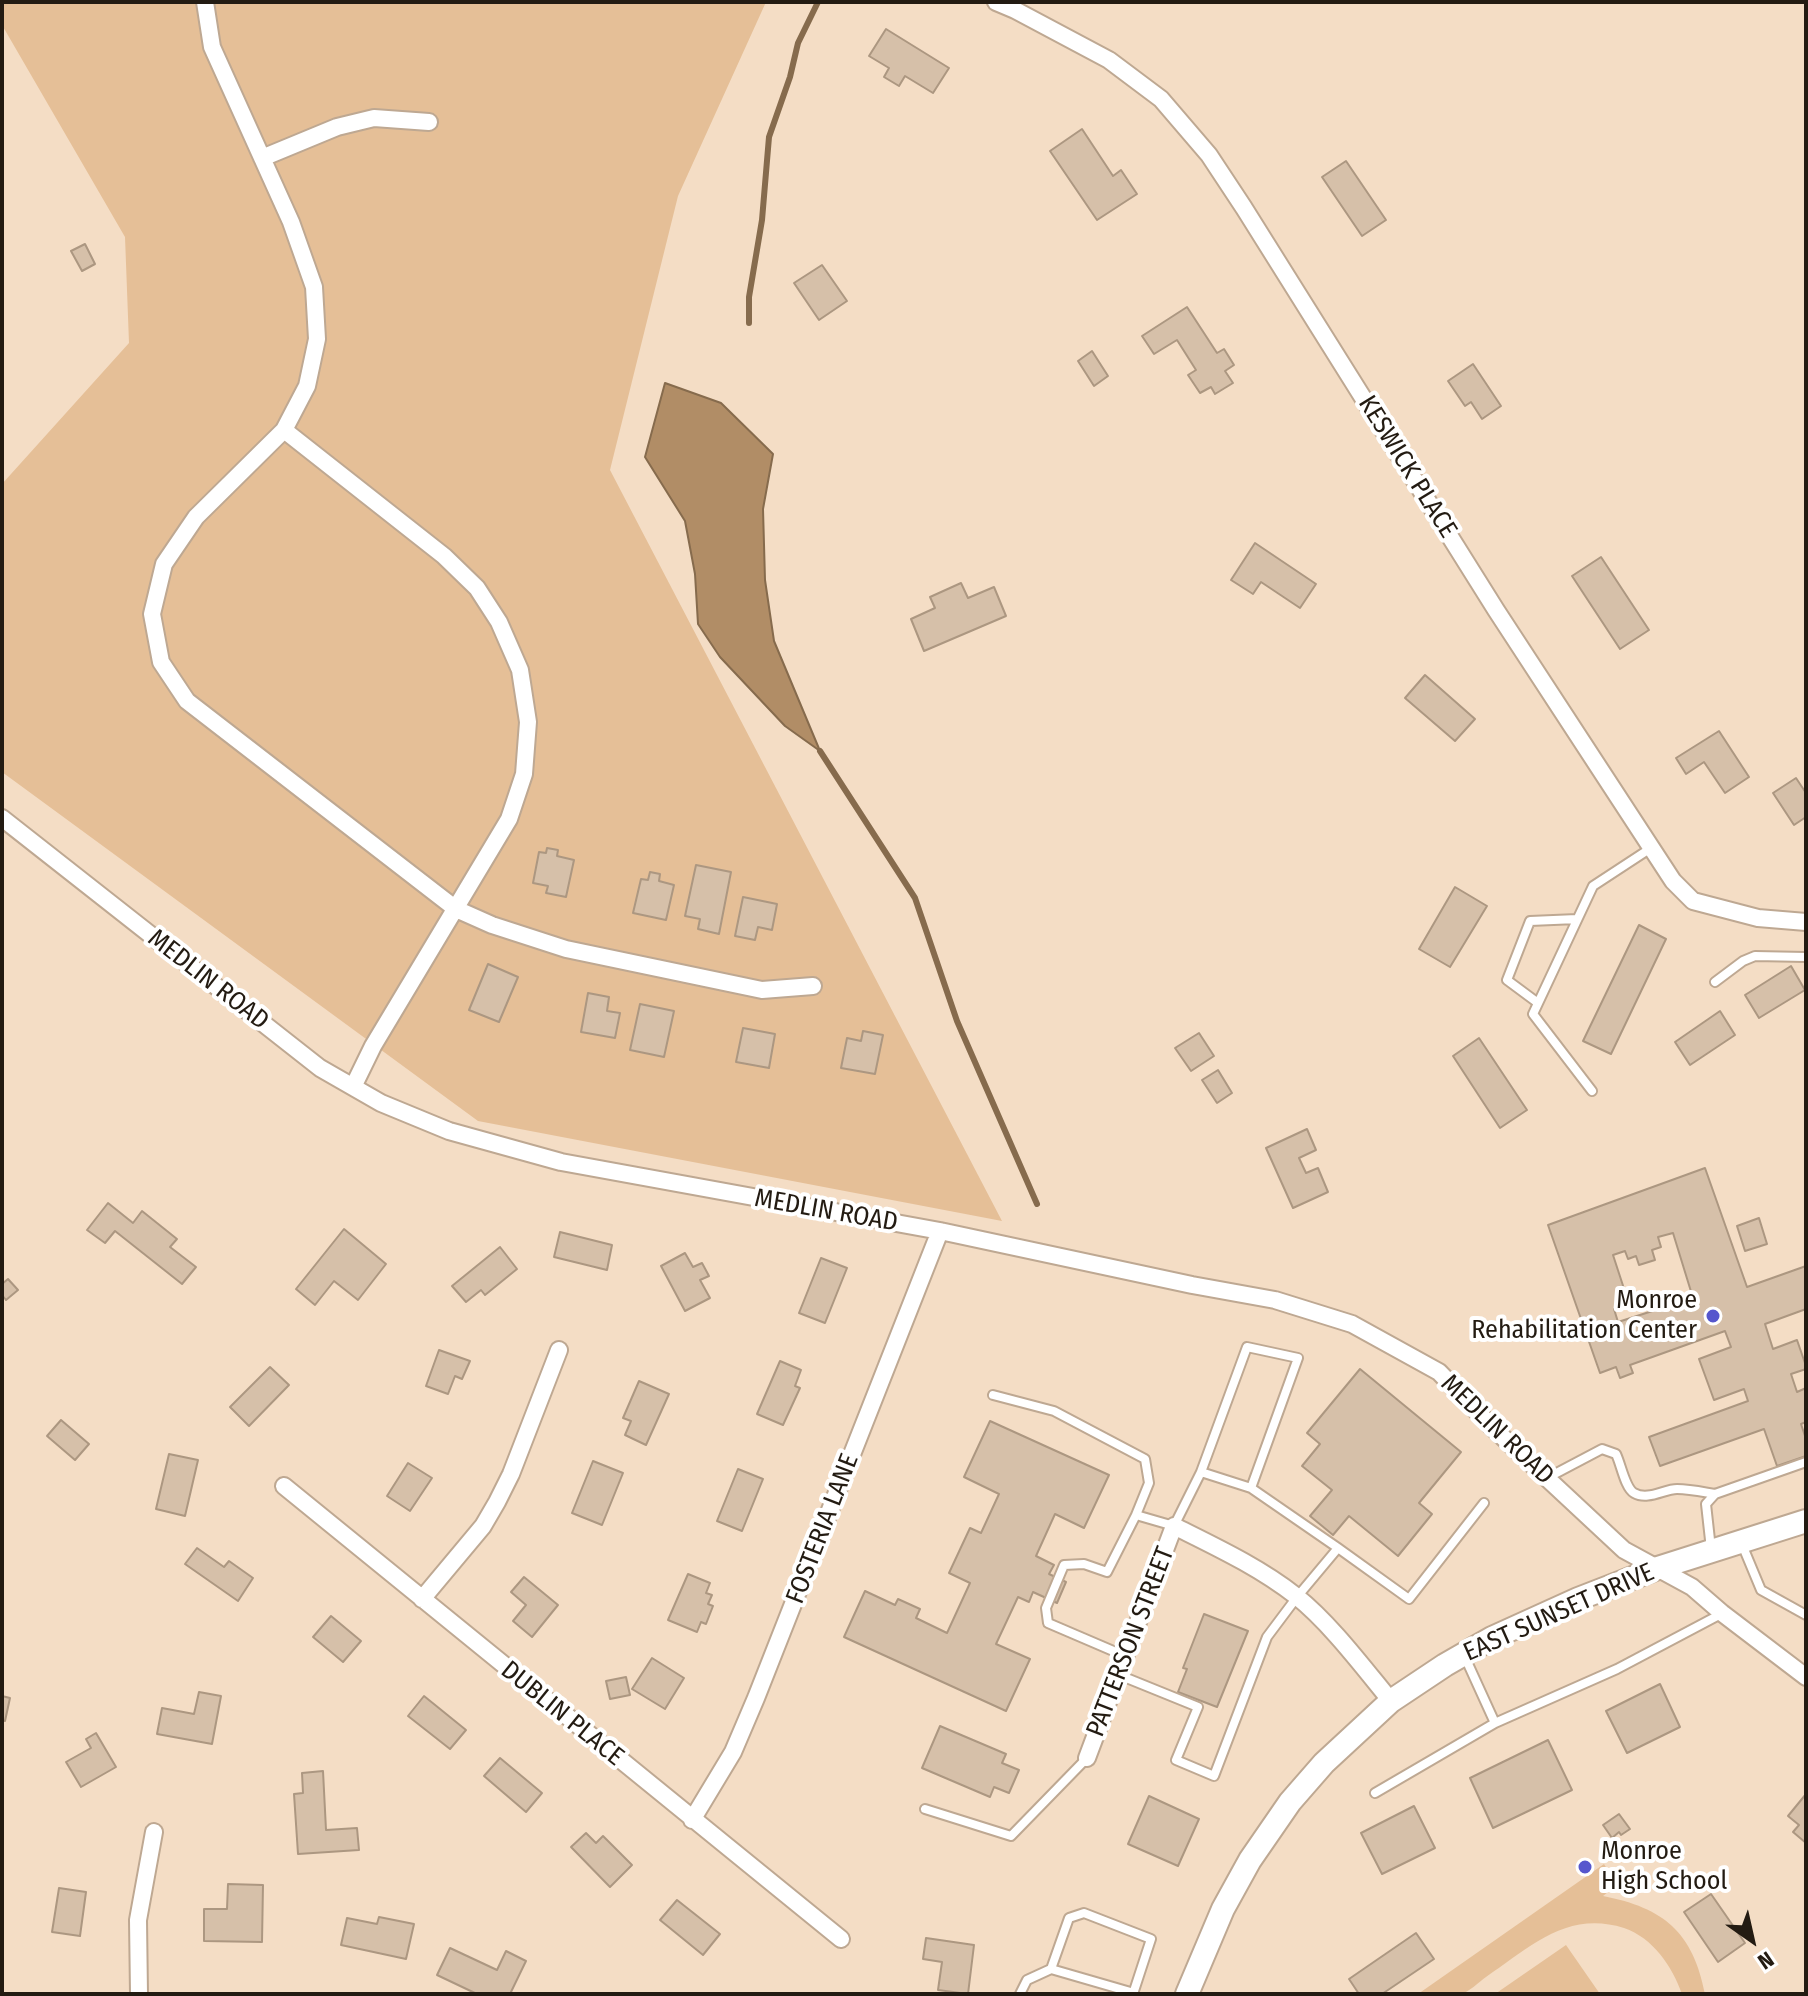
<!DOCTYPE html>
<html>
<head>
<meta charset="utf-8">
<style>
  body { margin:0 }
  #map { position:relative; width:1808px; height:1996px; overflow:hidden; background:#f4ddc5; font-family:"Fira Sans Condensed",sans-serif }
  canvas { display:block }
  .frame { position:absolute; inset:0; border:4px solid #231b12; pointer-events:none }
  .north { position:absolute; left:1712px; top:1900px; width:80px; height:80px; -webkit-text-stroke:6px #fff; paint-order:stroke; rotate:146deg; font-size:22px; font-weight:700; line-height:32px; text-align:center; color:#231b12 }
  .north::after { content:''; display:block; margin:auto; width:28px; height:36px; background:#231b12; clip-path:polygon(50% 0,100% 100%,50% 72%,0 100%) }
</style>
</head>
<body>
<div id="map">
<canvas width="1808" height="1996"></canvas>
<div class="frame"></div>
<div class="north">N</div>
</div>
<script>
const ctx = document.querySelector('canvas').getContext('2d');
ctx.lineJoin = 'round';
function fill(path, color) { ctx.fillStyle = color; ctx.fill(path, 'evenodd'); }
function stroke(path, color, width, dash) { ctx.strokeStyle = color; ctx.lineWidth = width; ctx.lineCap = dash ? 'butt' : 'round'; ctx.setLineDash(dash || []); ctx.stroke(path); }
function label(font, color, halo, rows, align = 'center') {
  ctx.font = font + ' "Fira Sans Condensed",sans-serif'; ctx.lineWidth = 8; ctx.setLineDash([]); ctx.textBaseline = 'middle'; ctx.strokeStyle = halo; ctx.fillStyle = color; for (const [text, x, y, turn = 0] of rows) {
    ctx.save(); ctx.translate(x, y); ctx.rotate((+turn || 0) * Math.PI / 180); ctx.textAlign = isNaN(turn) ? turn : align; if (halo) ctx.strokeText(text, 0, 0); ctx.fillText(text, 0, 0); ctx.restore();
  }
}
fill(new Path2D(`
  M2 2H766L678 196 610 470 1002 1221 478 1121 2 772V484L129 343 125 237 2 25Z
  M1604 1864 1617 1885 1603 1896C1664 1908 1693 1932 1705 1994H1682C1672 1966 1653 1938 1624 1928 1567 1910 1530 1947 1486 1977 1479 1982 1469 1992 1461 1994 1449 1996 1430 1994 1418 1994Z
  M1566 1945 1600 1994H1495Z`), '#e5bf97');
const water = new Path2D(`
  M665 383 721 403 773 454 763 509 765 580 774 641 820 751 785 726 720 657 698 624 695 574 685 521 645 457Z`);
fill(water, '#b18d66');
stroke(water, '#866b4d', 2);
stroke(new Path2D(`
  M749 323V297L762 220 769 137 790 77 798 43 818 2
  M820 751 915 898 957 1021 1037 1204`), '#866b4d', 6);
const building = new Path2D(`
  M886 29 949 68 933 93 905 76 899 86 884 77 889 68 869 56Z
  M1082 129 1113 176 1121 170 1137 194 1097 220 1050 151Z
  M1346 161 1386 220 1362 236 1322 177Z
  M85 244 95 264 82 271 71 251Z
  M822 265 847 301 819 320 794 283Z
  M1187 307 1217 353 1224 349 1234 365 1225 371 1233 383 1215 394 1211 387 1200 393 1188 375 1196 370 1177 340 1154 354 1142 336Z
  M1092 351 1108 376 1094 386 1078 361Z
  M1473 364 1501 406 1482 419 1471 402 1465 406 1448 381Z
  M1255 543 1316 584 1300 608 1261 582 1253 594 1231 580Z
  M1601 557 1649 630 1620 649 1572 576Z
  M961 583 968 598 994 587 1006 616 924 651 911 619 935 608 930 597Z
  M1425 675 1475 719 1455 741 1405 698Z
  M1719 731 1749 777 1725 793 1704 762 1686 774 1676 758Z
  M1796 778 1806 793V817L1794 825 1773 793Z
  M547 848 558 850 557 856 574 860 566 897 546 893 548 886 533 883 539 852 546 853Z
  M696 865 731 872 719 934 698 929 700 919 685 916Z
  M650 872 660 874 659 881 674 885 666 920 633 913 641 879 648 880Z
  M1455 887 1487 906 1450 967 1419 949Z
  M743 897 777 904 772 930 758 927 755 940 735 936Z
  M1639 925 1666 939 1611 1054 1583 1041Z
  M488 964 518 977 499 1022 469 1010Z
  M1791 966 1805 990 1759 1018 1745 995Z
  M588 993 609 997 607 1011 620 1013 615 1038 581 1032Z
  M640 1004 674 1011 664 1057 630 1050Z
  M1720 1011 1735 1035 1690 1065 1675 1042Z
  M743 1028 775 1034 769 1068 736 1062Z
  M863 1031 883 1035 875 1074 841 1068 847 1038 861 1041Z
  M1199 1033 1214 1056 1191 1071 1175 1048Z
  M1479 1038 1527 1110 1500 1128 1453 1056Z
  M1218 1070 1232 1093 1217 1103 1202 1080Z
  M1307 1129 1316 1150 1299 1158 1306 1173 1318 1168 1328 1192 1293 1208 1266 1148Z
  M1705 1168 1747 1287 1806 1266V1309L1765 1324 1773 1349 1797 1340 1806 1366V1369L1791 1374 1797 1392 1806 1388V1422L1801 1424 1806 1439V1456L1777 1466 1764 1429 1660 1466 1649 1437 1748 1401 1744 1389 1714 1400 1699 1359 1731 1347 1725 1331 1630 1365 1633 1373 1620 1378 1616 1367 1600 1373 1548 1225ZM1673 1233 1693 1298 1618 1322 1614 1309 1629 1304 1613 1255 1625 1251 1628 1259 1636 1256 1639 1265 1655 1260 1652 1250 1661 1247 1658 1237Z
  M108 1203 133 1223 142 1211 177 1239 170 1247 196 1267 182 1284 115 1231 105 1243 87 1230Z
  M1759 1218 1767 1244 1745 1251 1737 1226Z
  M344 1229 386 1264 358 1300 334 1281 315 1305 296 1289Z
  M560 1232 612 1245 607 1270 554 1257Z
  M500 1247 517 1269 485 1295 481 1290 466 1302 452 1286Z
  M685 1253 693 1267 702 1263 709 1276 700 1280 710 1298 685 1311 661 1266Z
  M821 1258 847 1268 825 1323 799 1313Z
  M8 1279 18 1290 6 1300 2 1295V1284Z
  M439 1350 470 1361 462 1379 455 1376 448 1394 426 1386Z
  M780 1361 801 1370 795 1386 800 1388 783 1425 757 1414Z
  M270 1367 289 1385 249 1426 230 1407Z
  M1360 1369 1461 1452 1419 1503 1432 1514 1398 1556 1349 1516 1333 1535 1310 1516 1332 1490 1302 1466 1320 1444 1307 1433Z
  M639 1381 669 1394 646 1445 625 1435 631 1421 623 1418Z
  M61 1420 89 1444 75 1460 47 1436Z
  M990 1421 1109 1475 1084 1528 1055 1514 1036 1556 1054 1565 1049 1574 1066 1582 1057 1603 1033 1592 1029 1602 1018 1597 996 1644 1030 1659 1006 1711 844 1637 865 1591 895 1605 898 1599 920 1609 916 1618 947 1633 970 1583 949 1573 970 1528 981 1533 999 1494 964 1477Z
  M169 1454 198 1460 185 1516 156 1509Z
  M593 1461 623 1473 602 1525 572 1513Z
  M408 1463 432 1478 410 1511 387 1496Z
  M738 1469 763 1479 742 1531 717 1521Z
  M197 1548 224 1567 229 1561 253 1578 238 1601 185 1564Z
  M688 1574 710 1583 706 1593 712 1595 708 1604 713 1606 706 1624 701 1622 697 1632 668 1620Z
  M524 1577 558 1605 532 1637 513 1621 526 1605 511 1592Z
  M1204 1614 1248 1631 1217 1707 1178 1692 1187 1669 1183 1668Z
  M331 1616 361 1641 343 1662 313 1637Z
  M652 1658 684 1678 665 1709 632 1689Z
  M626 1677 630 1695 610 1699 606 1681Z
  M1660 1684 1680 1727 1627 1753 1606 1711Z
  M199 1692 221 1696 212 1744 157 1734 162 1708 194 1714Z
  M2 1696 10 1698 5 1721 2 1720Z
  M424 1696 466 1730 450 1749 408 1716Z
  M940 1726 1006 1754 1002 1763 1019 1770 1009 1793 994 1787 990 1797 922 1768Z
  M96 1733 116 1767 81 1787 66 1762 91 1748 86 1739Z
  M1548 1740 1572 1790 1493 1828 1470 1778Z
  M500 1758 542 1793 526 1812 484 1776Z
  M323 1771 326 1830 357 1828 359 1850 298 1854 294 1794 303 1793 302 1773Z
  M1806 1794V1843L1793 1832 1799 1825 1788 1816Z
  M1149 1796 1199 1819 1178 1866 1128 1844Z
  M1414 1806 1435 1848 1382 1874 1361 1833Z
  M1619 1814 1630 1829 1621 1835 1619 1832 1612 1838 1603 1825Z
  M586 1833 596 1843 603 1836 632 1865 610 1887 571 1847Z
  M228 1884 263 1885 262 1942 204 1941V1909H227Z
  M59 1888 86 1892 80 1936 52 1932Z
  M1711 1894 1745 1943 1718 1962 1684 1912Z
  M677 1900 720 1934 703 1955 660 1920Z
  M379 1917 414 1924 406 1959 341 1945 347 1918 377 1924Z
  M1416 1933 1434 1959 1382 1994H1359L1349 1979Z
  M926 1938 974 1945 968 1994 938 1990 942 1962 923 1959Z
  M450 1948 497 1970 506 1951 526 1961 510 1994H477L437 1975Z`);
fill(building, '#d6c0a9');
stroke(building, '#ac9781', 2);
const service = new Path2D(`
  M1715 982 1743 961 1755 956 1806 957
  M1538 1003 1507 980 1530 921 1577 919
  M1592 1091 1533 1014 1593 886 1651 848
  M993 1395 1054 1411 1145 1459 1149 1483 1136 1515 1174 1526 1201 1472 1251 1488 1338 1548 1409 1599 1484 1503
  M1201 1472 1247 1347 1298 1358 1251 1488
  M1547 1478 1602 1449 1616 1454C1621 1464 1625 1488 1634 1493 1648 1501 1664 1489 1677 1489 1690 1489 1703 1492 1715 1494
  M1741 1542 1761 1590 1806 1615
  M1711 1549 1706 1504 1715 1494 1806 1462
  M1464 1655 1495 1723
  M1125 1656 1048 1623 1046 1608 1064 1565 1084 1564 1107 1572 1136 1515
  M1119 1675 1198 1707 1176 1760 1214 1776 1267 1637 1297 1597 1338 1548
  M1375 1793 1495 1723 1617 1669 1721 1614
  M925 1809 1011 1836 1087 1758
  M1051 1969 1069 1918 1084 1913 1151 1939 1133 1994
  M1020 1994 1027 1980 1051 1969 1134 1993`);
const minor = new Path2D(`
  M205 2 212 47 291 222 314 287 317 339 307 386 284 430
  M996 2 1015 10 1109 60 1161 99 1209 155 1244 208 1496 610 1673 881 1693 901 1758 918 1806 922
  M262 158 337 127 374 118 429 122
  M2 818 320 1068 381 1103 449 1131 561 1162 940 1231 1192 1285 1275 1300 1352 1324 1439 1372 1493 1428 1624 1550 1692 1587 1722 1613 1806 1677
  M353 1087 373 1046 509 819 524 774 528 722 520 670 499 622 477 588 444 556 284 430 196 517 164 564 152 614 161 662 187 701 456 909 492 925 566 949 762 990 813 986
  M284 1486 841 1939
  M422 1599 483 1526 497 1502 511 1474 559 1350
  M1087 1758 1174 1526C1216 1547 1259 1567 1296 1596 1330 1623 1363 1667 1391 1701
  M692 1820 733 1752 756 1698 940 1231
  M139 1994 138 1920 154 1832`);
const tertiary = new Path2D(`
  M1187 1994 1223 1909 1250 1860 1290 1802 1324 1763 1391 1701 1445 1665 1492 1638 1578 1599 1658 1568 1806 1521`);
stroke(service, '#bea892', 12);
stroke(minor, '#bea892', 20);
stroke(tertiary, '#bea892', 26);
stroke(service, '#fff', 8);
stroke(minor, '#fff', 16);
stroke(tertiary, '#fff', 22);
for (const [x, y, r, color] of [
  [1713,1316,8,"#5656cd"],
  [1585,1867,8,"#5656cd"]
]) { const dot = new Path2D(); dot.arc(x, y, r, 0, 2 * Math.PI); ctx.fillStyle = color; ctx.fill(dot); stroke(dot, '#fff', 3); }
label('26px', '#231b12', '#fff', [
  ["KESWICK PLACE",1407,467,58],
  ["MEDLIN ROAD",208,980,38],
  ["MEDLIN ROAD",826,1211,10],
  ["MEDLIN ROAD",1497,1430,44],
  ["FOSTERIA LANE",823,1529,-69],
  ["EAST SUNSET DRIVE",1559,1613,-24],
  ["PATTERSON STREET",1131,1642,-69],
  ["DUBLIN PLACE",562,1714,39]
]);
label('26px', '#231b12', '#fff', [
  ["Monroe",1697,1301],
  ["Rehabilitation Center",1697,1331],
  ["Monroe",1601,1852,"left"],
  ["High School",1601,1882,"left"]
], 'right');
</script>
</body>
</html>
